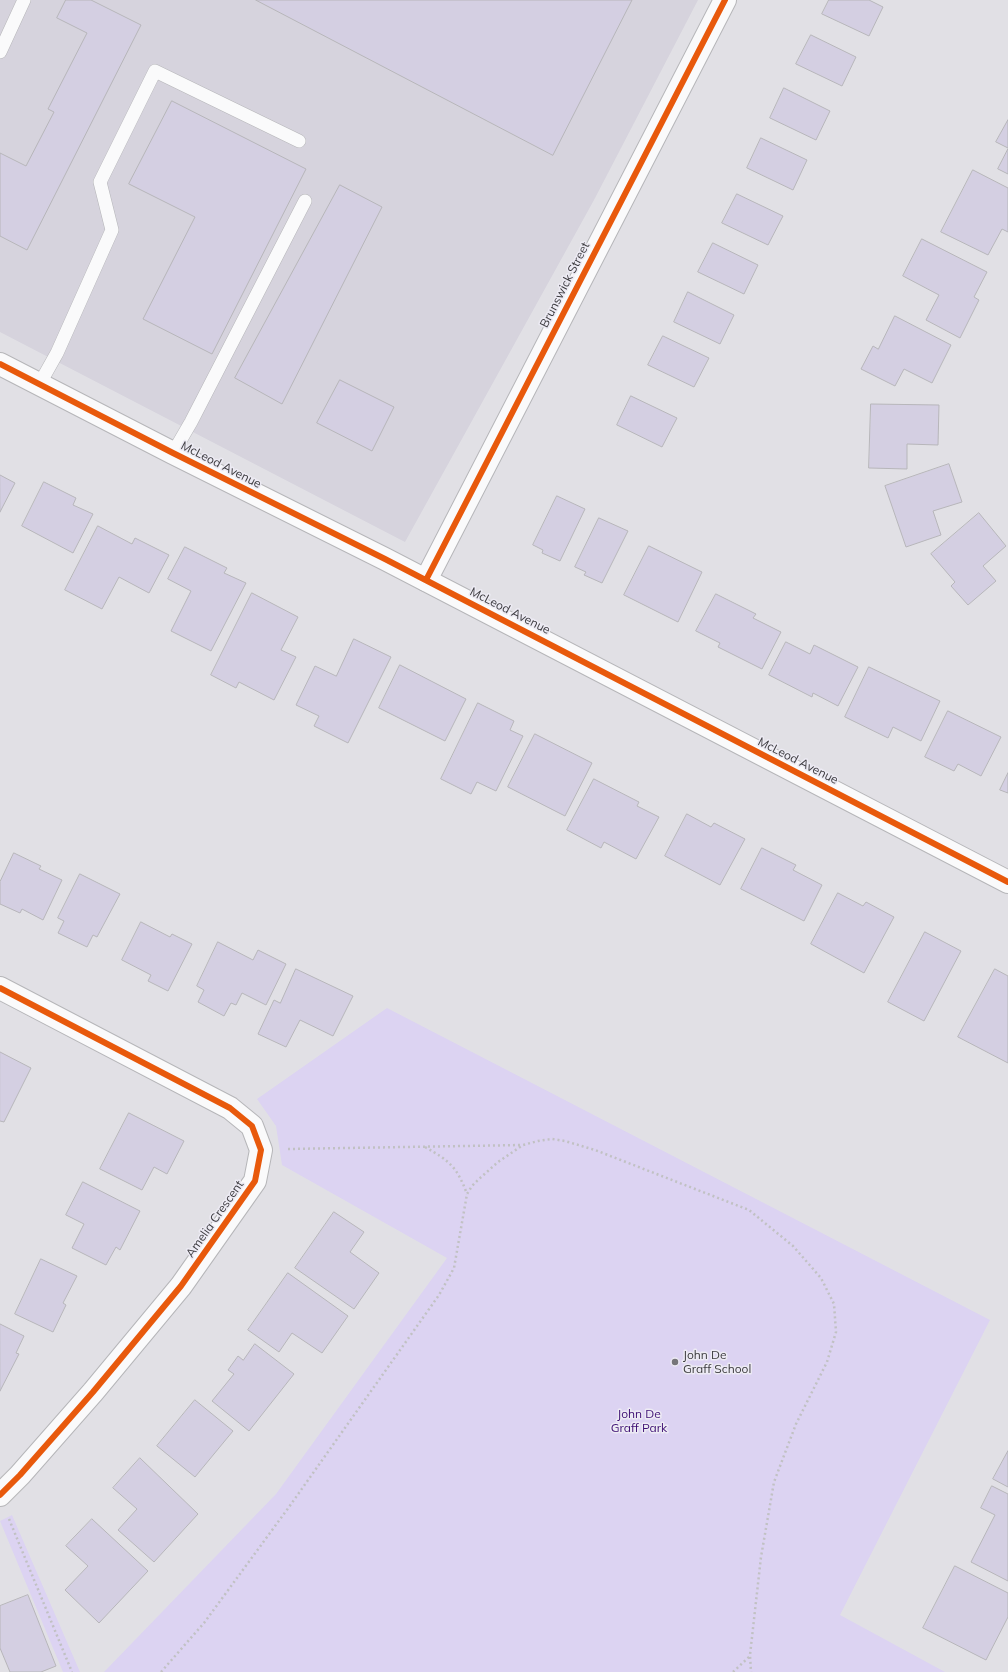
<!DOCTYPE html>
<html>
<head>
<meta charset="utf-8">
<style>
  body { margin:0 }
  canvas { display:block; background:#e1e0e5 }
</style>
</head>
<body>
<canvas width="1008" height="1672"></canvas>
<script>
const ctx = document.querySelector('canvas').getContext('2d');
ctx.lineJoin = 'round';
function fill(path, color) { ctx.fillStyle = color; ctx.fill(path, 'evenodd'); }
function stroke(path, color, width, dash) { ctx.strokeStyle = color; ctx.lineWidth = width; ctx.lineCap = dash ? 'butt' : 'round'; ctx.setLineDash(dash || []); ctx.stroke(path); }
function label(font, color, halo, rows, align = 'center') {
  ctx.font = font + ' Mulish,sans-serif'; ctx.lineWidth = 3; ctx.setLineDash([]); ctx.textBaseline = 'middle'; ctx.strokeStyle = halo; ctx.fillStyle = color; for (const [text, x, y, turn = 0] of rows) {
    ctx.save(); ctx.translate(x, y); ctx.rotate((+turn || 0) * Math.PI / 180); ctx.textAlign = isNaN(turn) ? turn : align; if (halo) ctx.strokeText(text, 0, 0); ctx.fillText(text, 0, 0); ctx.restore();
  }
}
fill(new Path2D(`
  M0 0H698L594 200 405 542 0 332Z`), '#d6d3dd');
fill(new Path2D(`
  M387 1008 990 1320 840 1615 945 1672H104L276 1494 447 1258 282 1165 276 1126 257 1099Z
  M12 1515 80 1672H63L0 1521Z`), '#dcd3f2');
const building = new Path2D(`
  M66 0H91L141 25 27 250 0 236V153L26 166 54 112 48 109 87 33 57 18Z
  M256 0H632L553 155Z
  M829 0H869L883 7 869 36 822 14Z
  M811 35 856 57 842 86 796 64Z
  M784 88 830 111 816 140 770 118Z
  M172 101 306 169 212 354 143 319 195 217 129 184Z
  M1008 120V148L996 142Z
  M761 138 807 160 793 190 747 168Z
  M1008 149V174L998 169Z
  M973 170 1008 188V232L1002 229 988 255 941 232Z
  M340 185 382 207 282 404 235 378Z
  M737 194 783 216 768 245 722 223Z
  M922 239 987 272 974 297 979 300 960 338 926 320 939 295 903 276Z
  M713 243 758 265 744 294 698 272Z
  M688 292 734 315 720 344 674 322Z
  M895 316 951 345 932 383 904 369 895 386 861 369 873 346 878 349Z
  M663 336 709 358 694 387 648 365Z
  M340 380 394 407 372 451 317 423Z
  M631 396 677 418 662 447 617 425Z
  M871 404 939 405 938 445 907 444V469L869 468Z
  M949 464 962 502 933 511 941 535 906 547 885 486Z
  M0 475 15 483 0 512Z
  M44 482 76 498 73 505 93 514 73 553 22 526Z
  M557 496 585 509 560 561 542 553 543 550 533 545Z
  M979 513 1006 546 983 566 996 581 968 605 951 586 955 582 931 554Z
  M599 518 628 531 602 583 584 575 586 572 575 567Z
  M98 526 132 544 135 538 169 555 149 593 119 577 102 609 65 590Z
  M649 546 702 572 678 622 624 595Z
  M185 547 227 568 224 573 246 583 211 651 171 631 191 591 168 579Z
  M252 593 298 617 281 650 296 657 274 700 239 682 236 688 211 675Z
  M716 594 756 614 753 618 781 632 762 669 718 647 720 643 696 631Z
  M354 639 391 657 348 743 314 726 319 716 296 705 315 666 336 676Z
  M786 642 810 654 814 645 858 667 838 706 813 693 812 697 769 675Z
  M400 665 466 699 445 741 379 708Z
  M869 667 940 701 921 741 893 727 888 738 845 717Z
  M478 703 514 721 510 730 523 736 496 791 477 782 471 794 441 779Z
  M948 711 1001 737 981 776 958 764 954 771 925 757Z
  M535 734 592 763 565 816 508 787Z
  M1008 773V793L1000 790Z
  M594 779 639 802 637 806 659 817 636 859 604 842 601 848 567 830Z
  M687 814 711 827 714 823 745 839 720 885 665 856Z
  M762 848 796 865 793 870 822 885 804 921 741 889Z
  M14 853 41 866 39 869 62 880 43 920 22 909 20 913 0 904V882Z
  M80 874 120 894 97 937 93 935 87 947 58 933 64 921 58 918Z
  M838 893 863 906 866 902 894 917 864 973 811 944Z
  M141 922 170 937 172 934 192 944 168 991 148 981 151 975 122 960Z
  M925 932 961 951 924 1021 888 1002Z
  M218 942 253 960 258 950 286 964 266 1005 242 993 236 1005 231 1003 224 1016 198 1002 204 990 197 986Z
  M296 969 353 996 333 1036 300 1020 286 1047 258 1034 274 1000 280 1003Z
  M995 969 1008 976V1063L958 1037Z
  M0 1052 31 1068 4 1122 0 1121Z
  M129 1113 184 1141 167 1174 154 1167 142 1190 100 1169Z
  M83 1182 140 1211 120 1250 116 1247 106 1265 72 1248 84 1224 66 1215Z
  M334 1212 364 1232 350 1252 379 1273 354 1309 295 1268Z
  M41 1259 77 1276 63 1303 66 1305 53 1332 15 1314Z
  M288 1273 348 1316 322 1353 292 1333 279 1352 248 1330Z
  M0 1324 24 1336 16 1353 19 1354 0 1391Z
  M255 1344 294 1374 249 1431 212 1401 234 1374 228 1370 238 1356 243 1360Z
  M195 1400 233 1431 195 1477 157 1446Z
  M1008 1451V1487L993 1479Z
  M140 1458 198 1514 154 1562 118 1530 137 1509 113 1488Z
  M992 1486 1008 1494V1581L971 1562 995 1515 981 1508Z
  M92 1519 148 1571 99 1623 65 1590 88 1566 66 1546Z
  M955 1566 1008 1593V1617L986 1660 923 1628Z
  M28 1595 56 1666 41 1672H10L0 1648V1606Z`);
fill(building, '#d4cfe2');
stroke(building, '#b7b6ba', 1);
const service = new Path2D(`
  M0 52 24 0
  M39 385 57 353 112 230 100 182 155 71 299 141
  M173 453 191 422 305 201`);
const minor = new Path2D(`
  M426 580 725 0
  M0 988 230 1108 252 1126 261 1150 255 1181 181 1286 93 1392 20 1475 0 1495`);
const tertiary = new Path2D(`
  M0 364 173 453 385 559 1008 882`);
stroke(service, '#b6b6b9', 14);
stroke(minor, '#b6b6b9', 24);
stroke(tertiary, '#b6b6b9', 24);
stroke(new Path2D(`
  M425 1147C450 1161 457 1167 467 1194
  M288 1149 522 1145
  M9 1519 72 1672
  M161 1672 204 1623 289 1507 439 1295 454 1268 467 1194 472 1186 479 1179 498 1162 523 1145 538 1141 552 1139 565 1141 595 1150 749 1210 793 1246 821 1278 834 1304 836 1332 827 1362 796 1424 774 1482 761 1557 750 1655 751 1672
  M733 1672 750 1656`), '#c1c1c3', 2.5, [2, 3]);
stroke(service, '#fafafb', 13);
stroke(minor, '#fafafb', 22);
stroke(tertiary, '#fafafb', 22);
stroke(new Path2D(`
  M0 364 173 453 385 559 1008 882
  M426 580 725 0
  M0 988 230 1108 252 1126 261 1150 255 1181 181 1286 93 1392 20 1475 0 1495`), '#e8590c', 6);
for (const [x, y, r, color] of [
  [675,1362,4,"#767579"]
]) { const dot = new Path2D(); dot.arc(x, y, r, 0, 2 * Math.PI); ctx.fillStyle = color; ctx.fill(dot); stroke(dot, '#edebf4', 1.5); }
label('12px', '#3c3b3f', '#edebf4', [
  ["Brunswick Street",565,285,-63],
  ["McLeod Avenue",221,465,27],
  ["McLeod Avenue",510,611,27],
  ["McLeod Avenue",798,761,27],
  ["Amelia Crescent",215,1219,-55]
]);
label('12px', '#3c3b3f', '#edebf4', [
  ["John De",683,1355],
  ["Graff School",683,1369]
], 'left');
label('12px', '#3d0f73', '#edebf4', [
  ["John De",639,1414],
  ["Graff Park",639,1428]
]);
</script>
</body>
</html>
